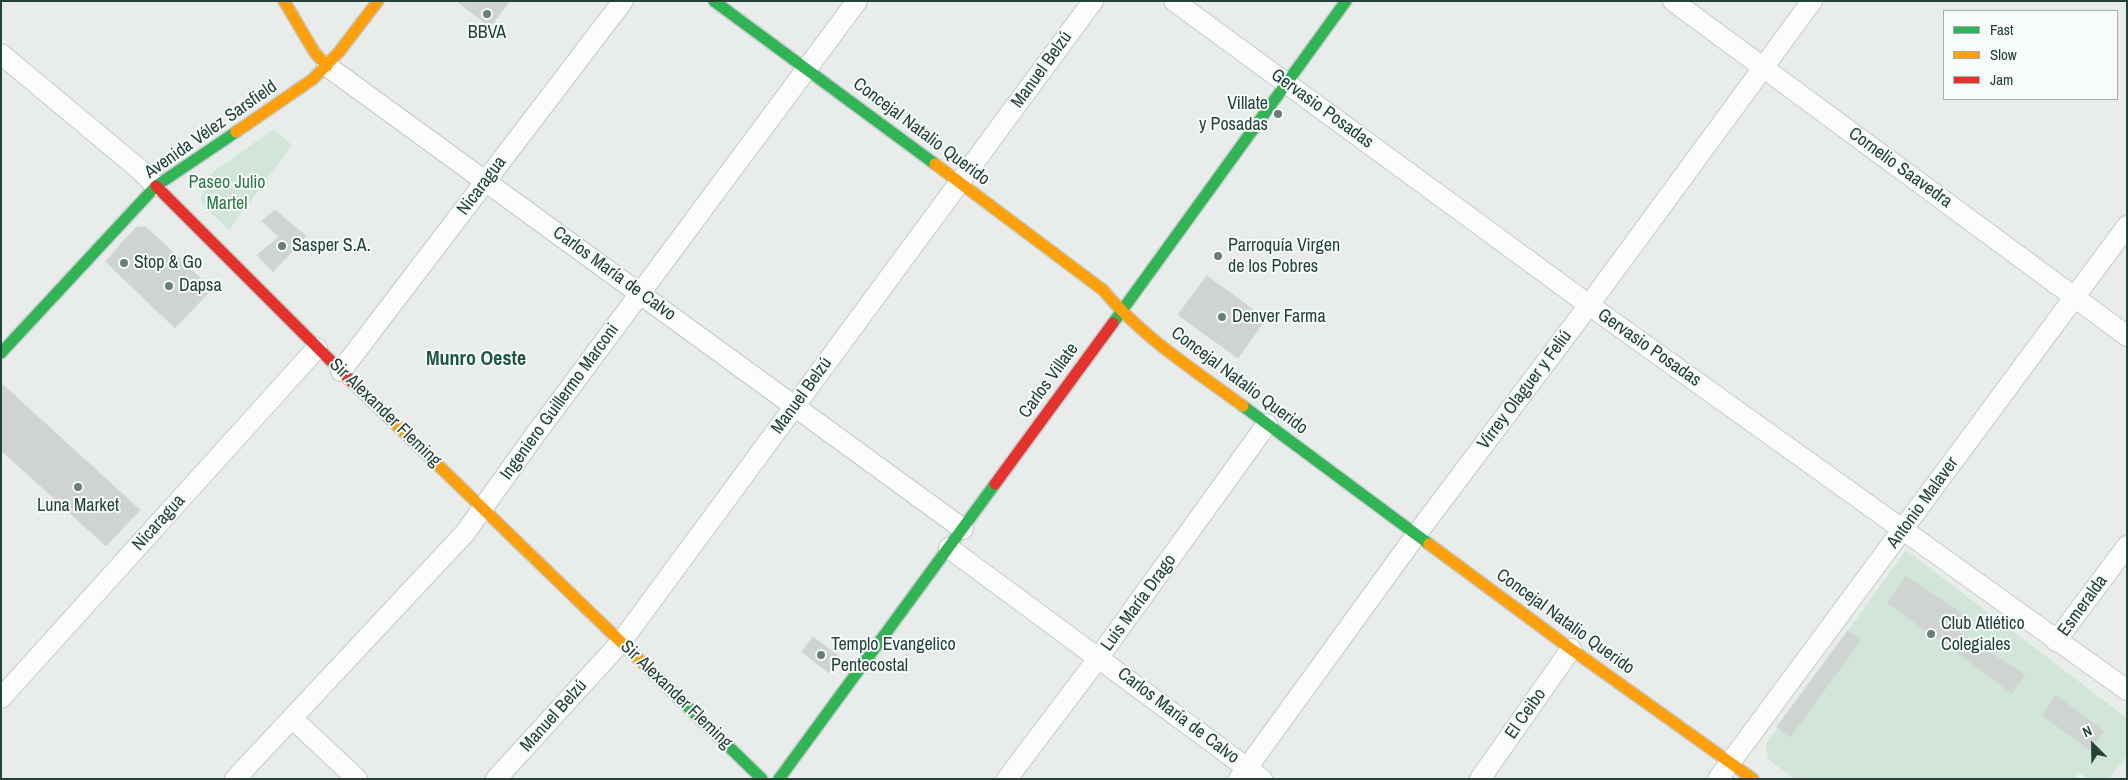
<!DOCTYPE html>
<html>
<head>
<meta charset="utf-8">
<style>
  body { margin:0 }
  #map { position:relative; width:2128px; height:780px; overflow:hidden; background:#e8edeb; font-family:"Archivo Narrow",sans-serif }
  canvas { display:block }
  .frame { position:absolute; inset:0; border:2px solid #24423a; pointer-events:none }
  .legend { position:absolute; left:1943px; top:10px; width:175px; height:90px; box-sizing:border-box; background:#f7fbf9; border:1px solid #a3b1ad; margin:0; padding:6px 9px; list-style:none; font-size:15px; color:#24423a }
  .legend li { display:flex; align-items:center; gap:10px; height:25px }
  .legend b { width:25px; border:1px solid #a3b1ad }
  .north { position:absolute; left:2068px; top:720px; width:50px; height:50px; -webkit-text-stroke:4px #f7fbf9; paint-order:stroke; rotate:337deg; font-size:14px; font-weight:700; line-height:20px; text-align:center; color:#24423a }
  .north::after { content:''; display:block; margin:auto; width:18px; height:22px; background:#24423a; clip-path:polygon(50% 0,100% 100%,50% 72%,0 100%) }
</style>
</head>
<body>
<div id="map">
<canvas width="2128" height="780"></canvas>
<div class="frame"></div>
<ul class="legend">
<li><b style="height:6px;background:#30b455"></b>Fast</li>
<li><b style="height:6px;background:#ff9f0a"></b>Slow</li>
<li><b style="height:6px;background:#e5322d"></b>Jam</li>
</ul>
<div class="north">N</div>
</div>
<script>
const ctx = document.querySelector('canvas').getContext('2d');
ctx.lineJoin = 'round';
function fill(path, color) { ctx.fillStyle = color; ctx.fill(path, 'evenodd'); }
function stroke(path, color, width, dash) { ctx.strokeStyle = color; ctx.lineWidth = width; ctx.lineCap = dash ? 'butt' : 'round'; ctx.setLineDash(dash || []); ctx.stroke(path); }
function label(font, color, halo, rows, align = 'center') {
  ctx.font = font + ' "Archivo Narrow",sans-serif'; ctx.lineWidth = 4; ctx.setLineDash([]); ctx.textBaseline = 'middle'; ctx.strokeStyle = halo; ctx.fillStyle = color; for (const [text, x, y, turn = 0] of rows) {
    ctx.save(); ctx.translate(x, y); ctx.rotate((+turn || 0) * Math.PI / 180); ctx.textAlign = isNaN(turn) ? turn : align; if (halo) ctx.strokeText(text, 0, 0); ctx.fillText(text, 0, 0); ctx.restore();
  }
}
fill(new Path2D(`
  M274 129 292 145 229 230 203 205 201 200 204 184 213 172Z
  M1906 550 2127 718V755L2109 779H2088L2080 773 2075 779H1794L1768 759 1766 744Z`), '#d1e6d8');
const building = new Path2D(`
  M457 1H510L490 27Z
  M275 210 306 236 273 272 257 255 279 237 262 221Z
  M137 227H146L212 289 175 328 127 282 143 265 121 244Z
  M121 244 143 265 127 282 106 262Z
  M1207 276 1266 319 1238 358 1178 315Z
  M1 383 140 510 106 546 1 450Z
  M1906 576 1969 618 1949 647 1888 603Z
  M1848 631 1861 640 1790 737 1777 727Z
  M1959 632 2025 675 2012 693 1949 647Z
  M813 637 841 658 829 673 802 652Z
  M2056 695 2104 731 2090 750 2043 716Z`);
fill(building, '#cfd4d2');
stroke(building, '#d1d6d4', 1);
const street = new Path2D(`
  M1174 1 1589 305 2127 690
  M1673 1 2127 336
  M1 54 139 169 156 186
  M327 66 963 529
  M341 371 623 1
  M949 548 1262 779
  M2056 641 2127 546
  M1 698 317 348
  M292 718 357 779
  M235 779 465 533 532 439 857 1
  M496 779 621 642 1093 1
  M1007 779 1099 657 1267 424
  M1239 779 1416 535 1589 305 1812 1
  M1480 779 1571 649
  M1718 779 2127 226`);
const fast = new Path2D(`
  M714 1 935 164
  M1113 323 1346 1
  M1 353 156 186 236 132
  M1243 406 1429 544
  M653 673 762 779
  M779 779 995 484`);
const slow = new Path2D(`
  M284 1 315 53 327 66
  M236 132 313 79 339 52 378 1
  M935 164 1103 290C1142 337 1194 370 1243 406
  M353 383 653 673
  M1429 544 1571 649 1753 779`);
const jam = new Path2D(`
  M156 186 353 383
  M995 484 1113 323`);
stroke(street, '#c5cac8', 22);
stroke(fast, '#c3cbc8', 14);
stroke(slow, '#c3cbc8', 14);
stroke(jam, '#c3cbc8', 14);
stroke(street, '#fcfcfc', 20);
stroke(fast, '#30b455', 11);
stroke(slow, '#ff9f0a', 11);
stroke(jam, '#e5322d', 11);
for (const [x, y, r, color] of [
  [487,14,5,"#697e78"],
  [1278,114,5,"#697e78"],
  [282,246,5,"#697e78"],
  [1218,256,5,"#697e78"],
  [124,263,5,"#697e78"],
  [169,286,5,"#697e78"],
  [1222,317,5,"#697e78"],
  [78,487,5,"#697e78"],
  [1931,634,5,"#697e78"],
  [821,655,5,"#697e78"]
]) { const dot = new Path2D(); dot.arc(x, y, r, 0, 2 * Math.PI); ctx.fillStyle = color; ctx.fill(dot); stroke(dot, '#f7fbf9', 2); }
label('18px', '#24423a', '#f7fbf9', [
  ["BBVA",487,33,"center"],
  ["Villate",1268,104,"right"],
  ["y Posadas",1268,125,"right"],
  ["Sasper S.A.",292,246],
  ["Parroquía Virgen",1228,246],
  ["de los Pobres",1228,267],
  ["Stop & Go",134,263],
  ["Dapsa",179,286],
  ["Denver Farma",1232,317],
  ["Luna Market",78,506,"center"],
  ["Club Atlético",1941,624],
  ["Colegiales",1941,645],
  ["Templo Evangelico",831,645],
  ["Pentecostal",831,666]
], 'left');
label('18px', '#24423a', '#f7fbf9', [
  ["Manuel Belzú",1042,70,-54],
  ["Gervasio Posadas",1322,109,36],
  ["Avenida Vélez Sarsfield",211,130,-35],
  ["Concejal Natalio Querido",921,132,37],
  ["Cornelio Saavedra",1900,168,36],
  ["Nicaragua",482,186,-53],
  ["Carlos María de Calvo",614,274,36],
  ["Gervasio Posadas",1649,348,35],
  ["Carlos Villate",1049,381,-54],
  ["Concejal Natalio Querido",1239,381,37],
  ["Virrey Olaguer y Feliú",1525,390,-53],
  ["Manuel Belzú",802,396,-54],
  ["Ingeniero Guillermo Marconi",560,402,-54],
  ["Sir Alexander Fleming",385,413,44],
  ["Antonio Malaver",1923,503,-54],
  ["Nicaragua",159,523,-48],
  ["Luis María Drago",1139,603,-54],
  ["Esmeralda",2083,606,-54],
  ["Concejal Natalio Querido",1565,622,36],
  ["Sir Alexander Fleming",676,695,44],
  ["El Ceibo",1526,714,-55],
  ["Manuel Belzú",554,716,-48],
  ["Carlos María de Calvo",1178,716,37]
]);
label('18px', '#2d7a4b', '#f7fbf9', [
  ["Paseo Julio",227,183],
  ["Martel",227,204]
]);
label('bold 20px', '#1f5548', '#f7fbf9', [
  ["Munro Oeste",476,360]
]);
</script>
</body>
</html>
